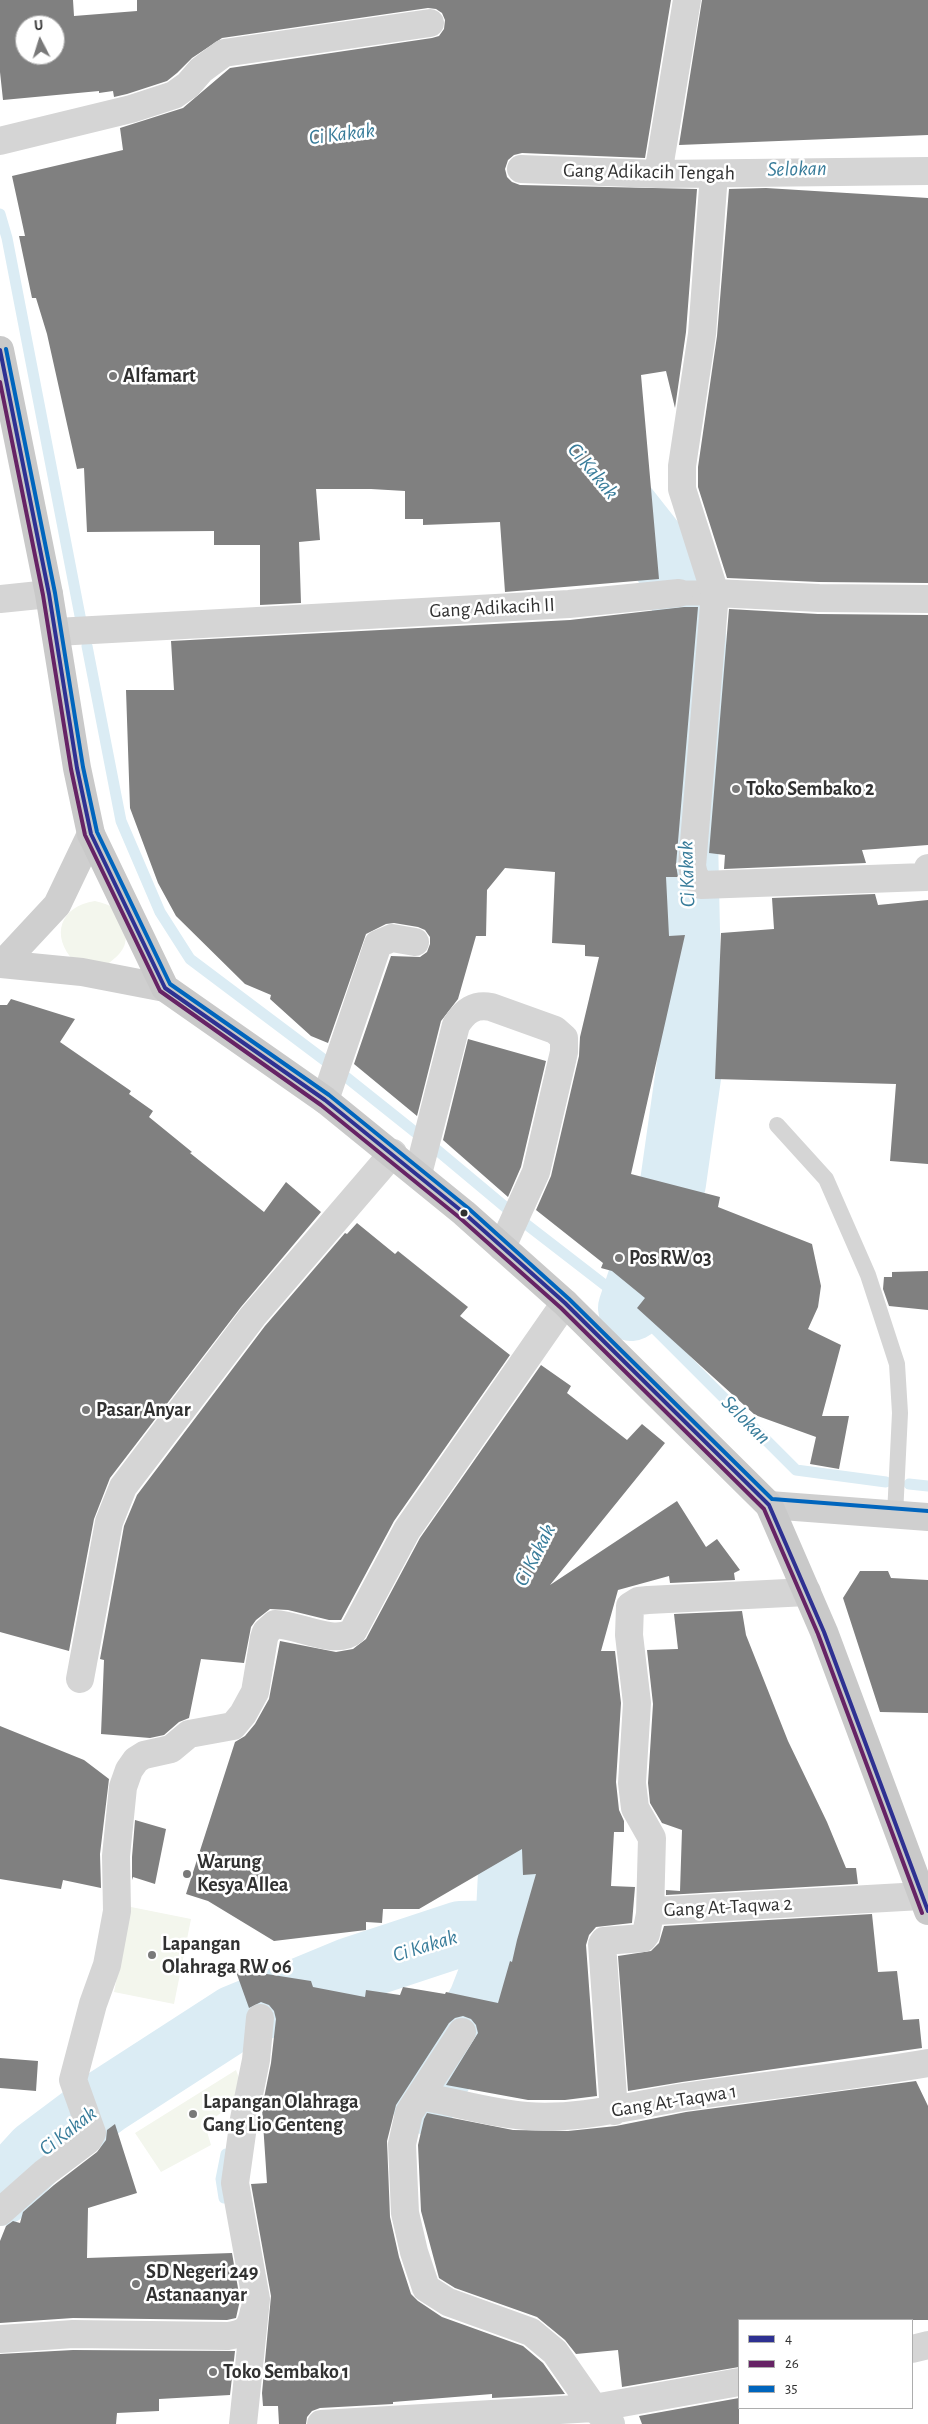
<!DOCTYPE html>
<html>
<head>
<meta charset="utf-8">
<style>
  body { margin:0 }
  #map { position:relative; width:928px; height:2424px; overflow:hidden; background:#fff; font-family:"Alegreya Sans",sans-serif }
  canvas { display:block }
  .legend { position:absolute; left:738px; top:2319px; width:175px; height:90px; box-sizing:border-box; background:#fff; border:1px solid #adadad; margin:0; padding:6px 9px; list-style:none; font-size:15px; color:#313131 }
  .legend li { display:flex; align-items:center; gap:10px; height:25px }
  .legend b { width:25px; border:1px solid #adadad }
  .north { position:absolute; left:15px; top:15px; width:50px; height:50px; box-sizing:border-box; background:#fff; border:1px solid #adadad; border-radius:50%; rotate:355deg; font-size:14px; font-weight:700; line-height:20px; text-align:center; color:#313131 }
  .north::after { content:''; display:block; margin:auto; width:18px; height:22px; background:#797979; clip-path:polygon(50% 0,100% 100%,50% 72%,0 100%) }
</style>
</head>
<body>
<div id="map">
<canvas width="928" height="2424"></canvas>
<ul class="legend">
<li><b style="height:6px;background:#2e3192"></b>4</li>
<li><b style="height:6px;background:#662365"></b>26</li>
<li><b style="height:6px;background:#0065bd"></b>35</li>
</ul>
<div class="north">U</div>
</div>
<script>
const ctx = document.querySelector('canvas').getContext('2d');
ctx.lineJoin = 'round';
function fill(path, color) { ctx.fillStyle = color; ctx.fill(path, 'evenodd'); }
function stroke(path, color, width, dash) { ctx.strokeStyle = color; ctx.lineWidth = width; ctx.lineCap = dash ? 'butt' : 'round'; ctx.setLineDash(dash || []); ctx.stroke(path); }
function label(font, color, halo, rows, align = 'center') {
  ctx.font = font + ' "Alegreya Sans",sans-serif'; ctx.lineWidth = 5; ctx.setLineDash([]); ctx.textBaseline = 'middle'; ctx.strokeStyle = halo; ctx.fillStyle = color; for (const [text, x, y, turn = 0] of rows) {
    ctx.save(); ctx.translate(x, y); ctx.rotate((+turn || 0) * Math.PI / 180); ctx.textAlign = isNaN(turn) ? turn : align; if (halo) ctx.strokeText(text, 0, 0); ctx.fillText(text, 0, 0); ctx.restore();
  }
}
fill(new Path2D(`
  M95 901C102 903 112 905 117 911 119 913 121 919 122 922 130 941 125 951 109 963L74 961C50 936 60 906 95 901Z
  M131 1907 191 1919 174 2004 114 1992Z
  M236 2070 242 2086 235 2102 205 2125 211 2145 161 2172 135 2133Z`), '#f3f6ed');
stroke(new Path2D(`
  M0 214 7 238 81 621
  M87 646 121 821 160 912 190 959 331 1065
  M341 1073 420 1136
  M431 1145 510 1211
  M522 1221 632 1306 796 1470 886 1482
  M909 1484 928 1486
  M224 2198 221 2179 226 2154`), '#dbecf4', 11);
stroke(new Path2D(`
  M599 475 655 546 676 580 693 627 695 716 685 837 688 978 692 1049 673 1183 631 1308
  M424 2101 481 2002 508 1933
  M0 2193 37 2153 105 2102 235 2018 351 1970 460 1934 508 1933 512 1853 470 1773`), '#dbecf4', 66);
fill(new Path2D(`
  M0 0H73L74 16 137 11V0H671L645 158 522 153 514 155 508 160 505 169 507 177 512 182 520 185 697 189 686 332 675 408 666 371 641 375 659 579 505 592 500 522 423 525V519H405V491L371 489H316L320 540 299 542 301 603 260 605V545H214V531L87 532 84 468 77 469 47 334 36 298H32L19 236H25L12 176 123 150 120 128 183 108 230 68 432 38 439 36 444 29 445 20 442 13 436 9 428 8 222 38 192 58 177 73 167 81 127 94 114 97 113 91 99 93V91L3 100 0 72ZM25 25H55V55H25Z
  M702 0H928V135L679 145Z
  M766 188 928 198V583L819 582 727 578 698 487V467L717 336 729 189Z
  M684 607H698L676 865 678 877H666L669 936 685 935 631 1174 720 1197 718 1207 812 1244 821 1286 818 1307 808 1329 841 1345 822 1416H849L839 1469 810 1464 816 1437 755 1415 637 1308 645 1298 612 1271 601 1268 603 1263 536 1210 551 1176 579 1056 580 1037 599 957 585 956V945L552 943 555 872 505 868 487 890 486 936H476L458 999 441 1021 417 1116 354 1064 391 956 420 957 427 952 430 944V937L425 930 418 927 394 923 386 924 366 934 328 1043 311 1036 270 999 271 995 245 984 176 916 158 883 130 808 126 690H174L171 641 570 620Z
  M729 609 818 614 928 615V845L862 850 866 863 724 869 725 855 709 853Z
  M875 894 878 905 928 900V1164L890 1161 896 1084 715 1079 721 933 774 929 772 898Z
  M11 999 75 1019 60 1042 131 1091 129 1094 153 1111 149 1117 192 1152 190 1153 264 1212 286 1182 321 1212 241 1307 110 1478 94 1519 69 1651 0 1632V1005H7Z
  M468 1039 546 1061 521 1167 508 1197 443 1140Z
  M357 1223 395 1254 398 1251 468 1307 460 1316 510 1355 394 1521 341 1620H329L288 1610 270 1609 256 1620 251 1627 244 1663 201 1659 189 1718 179 1722 164 1735 150 1738 101 1734 104 1660 100 1659 124 1526 137 1495 265 1326 345 1233 347 1234Z
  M928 1271V1310L889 1306 883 1289 884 1277H892V1272Z
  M541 1365 571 1386 567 1393 627 1440 642 1424 665 1443 550 1585 677 1501 706 1547 717 1539 740 1570 734 1573 735 1580 670 1583 669 1576 618 1590 601 1651H615L621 1703 616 1782 619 1810 624 1821V1832H614L611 1886 635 1887 632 1923 596 1927 589 1935 586 1945 597 2096 565 2100H528L446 2085 478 2033 476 2025 471 2019 463 2016 455 2018 449 2023 396 2105 387 2141 390 2217 399 2257 411 2294 418 2301 442 2317 523 2346 543 2363 565 2394 492 2398V2394L393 2402V2404L320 2408 312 2411 307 2417 306 2424H279L278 2406H263L262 2393 271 2296 251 2184 267 2183 262 2108 271 2063 276 2019 274 2011 269 2005 261 2002 249 2008 235 1969 311 1981 313 1987 365 1997 366 1990 400 1995 403 1987 445 1994 446 1992 498 2003 510 1961 512 1962 517 1940 536 1874 523 1875 522 1849 419 1909H383L382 1923 366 1922V1930L274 1941 208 1901 186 1894 235 1742 245 1736 255 1724 269 1699 280 1641 336 1652 353 1649 366 1639 420 1538Z
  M860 1571H888L891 1578 928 1580V1713L880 1712 843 1598Z
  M742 1611 746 1635 788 1741 827 1822 846 1868H856L858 1884 666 1895V1890L680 1891 682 1830 662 1823 650 1803 648 1783 653 1704 647 1650 678 1649 674 1614Z
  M0 1726 84 1760 109 1779 100 1854 101 1888 63 1880 61 1889 0 1879Z
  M135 1820 166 1829 155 1884 133 1877 132 1880V1857Z
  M872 1914 878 1972 897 1971 903 2020 919 2019 922 2048 682 2082 628 2091 618 1956 651 1951 659 1943 664 1926Z
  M0 2058 38 2061 36 2091 0 2088Z
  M916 2081 928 2106V2320H739V2367L622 2387 618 2350 576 2354 565 2340 537 2317 455 2288 439 2278 421 2211 418 2145 424 2119 427 2113 513 2130 568 2131 616 2126 686 2112Z
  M115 2124 137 2193 88 2208 87 2258 232 2253 240 2300 236 2318 227 2320 73 2318 0 2323V2241L6 2226 13 2221 20 2223 23 2212 54 2185 97 2152 106 2140 107 2130Z
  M73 2350 235 2351 230 2395 159 2399V2411L117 2413 116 2424H0V2354Z
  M739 2398V2424H642L639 2416Z`), '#808080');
stroke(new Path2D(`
  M777 1125 826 1179 868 1275 897 1364 900 1413 895 1515`), '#d5d5d5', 16);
stroke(new Path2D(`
  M679 593H715`), '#d5d5d5', 25);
stroke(new Path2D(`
  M0 141 131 109 174 95 188 85 201 70 224 53 430 23
  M521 169 658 174 928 171
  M658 174 687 0
  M714 174 702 334 682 466V489L715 593 692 866 694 875 701 885 925 877 928 868
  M715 593 819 598 928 599
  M0 599 49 594
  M56 632 569 604 679 593
  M325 1100 378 944 392 938 415 942
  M418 1174 456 1025C465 1011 474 1004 491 1007L555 1030 564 1038V1052L536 1172 502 1247
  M80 1679 109 1522 123 1487 253 1316 393 1153
  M650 1914 652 1838 635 1808 632 1783 637 1703 629 1635 630 1606 638 1601 648 1600 807 1592
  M462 2032 409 2113 402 2144 405 2213 414 2252 426 2288 448 2302 531 2332 555 2352 594 2408 611 2424
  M422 2094 430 2098C462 2104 495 2114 527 2116 580 2120 632 2105 684 2097 765 2085 847 2077 928 2063
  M614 2111 602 1944 604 1941 643 1938 646 1934 650 1914 655 1911 921 1896
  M0 2212 44 2173 88 2140 92 2133 73 2080 93 2004 107 1965 117 1911 116 1856 123 1787 129 1770 136 1760 144 1755 171 1749 189 1734 233 1726 243 1714 255 1692 264 1638 266 1632 275 1624C298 1625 336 1646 353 1631L407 1530 565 1303
  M0 2339 73 2334 228 2336C247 2333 250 2329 254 2311
  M912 2349 928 2345
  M243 2424 256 2299 235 2183 244 2119 256 2060 260 2018
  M321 2424 594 2408 739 2382`), '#d5d5d5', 28);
stroke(new Path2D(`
  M3 963 57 905 91 834
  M0 964 82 972 165 988
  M769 1505 928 1517`), '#cfcfcf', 28);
stroke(new Path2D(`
  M0 350 49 594 77 768 91 834 165 988 325 1100 464 1213 565 1303 769 1505 824 1632 928 1911`), '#c9c9c9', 28);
stroke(new Path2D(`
  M0 350 49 594 77 768 91 834 165 988 325 1100 464 1213 565 1303 769 1505 824 1632 928 1911`), '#2e3192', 4);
stroke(new Path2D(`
  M0 382 43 595 71 769 85 835 160 991 321 1105 460 1218 561 1308 764 1509 818 1634 922 1913`), '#662365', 4);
stroke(new Path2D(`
  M6 349 55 593 83 767 97 832 170 984 329 1095 468 1208 569 1299 772 1499 928 1511`), '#0065bd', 4);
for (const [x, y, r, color] of [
  [113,376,5,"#797979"],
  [736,789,5,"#797979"],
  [464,1213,4.5,"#313131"],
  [619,1258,5,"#797979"],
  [86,1410,5,"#797979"],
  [187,1874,5,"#797979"],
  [152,1955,5,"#797979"],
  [193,2114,5,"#797979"],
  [136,2284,5,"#797979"],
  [213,2372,5,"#797979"]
]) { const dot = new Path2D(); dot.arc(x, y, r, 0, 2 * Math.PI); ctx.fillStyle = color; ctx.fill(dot); stroke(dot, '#fff', 2); }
label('20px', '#313131', '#fff', [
  ["Gang Adikacih Tengah",649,172,1],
  ["Gang Adikacih II",492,608,-3],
  ["Gang At-Taqwa 2",728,1907,-3],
  ["Gang At-Taqwa 1",674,2101,-9]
]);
label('bold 20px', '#313131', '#fff', [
  ["Alfamart",123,376],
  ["Toko Sembako 2",746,789],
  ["Pos RW 03",629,1258],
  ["Pasar Anyar",96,1410],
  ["Warung",197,1862],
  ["Kesya Allea",197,1885],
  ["Lapangan",162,1944],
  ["Olahraga RW 06",162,1967],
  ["Lapangan Olahraga",203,2102],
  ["Gang Lio Genteng",203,2125],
  ["SD Negeri 249",146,2272],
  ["Astanaanyar",146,2295],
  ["Toko Sembako 1",223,2372]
], 'left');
label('italic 21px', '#387c9a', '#fff', [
  ["Ci Kakak",342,134,-7],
  ["Selokan",797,169,-1],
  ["Ci Kakak",593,471,50],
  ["Ci Kakak",687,874,-92],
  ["Selokan",746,1420,45],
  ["Ci Kakak",535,1555,-63],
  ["Ci Kakak",425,1946,-17],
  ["Ci Kakak",68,2131,-38]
]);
</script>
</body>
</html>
